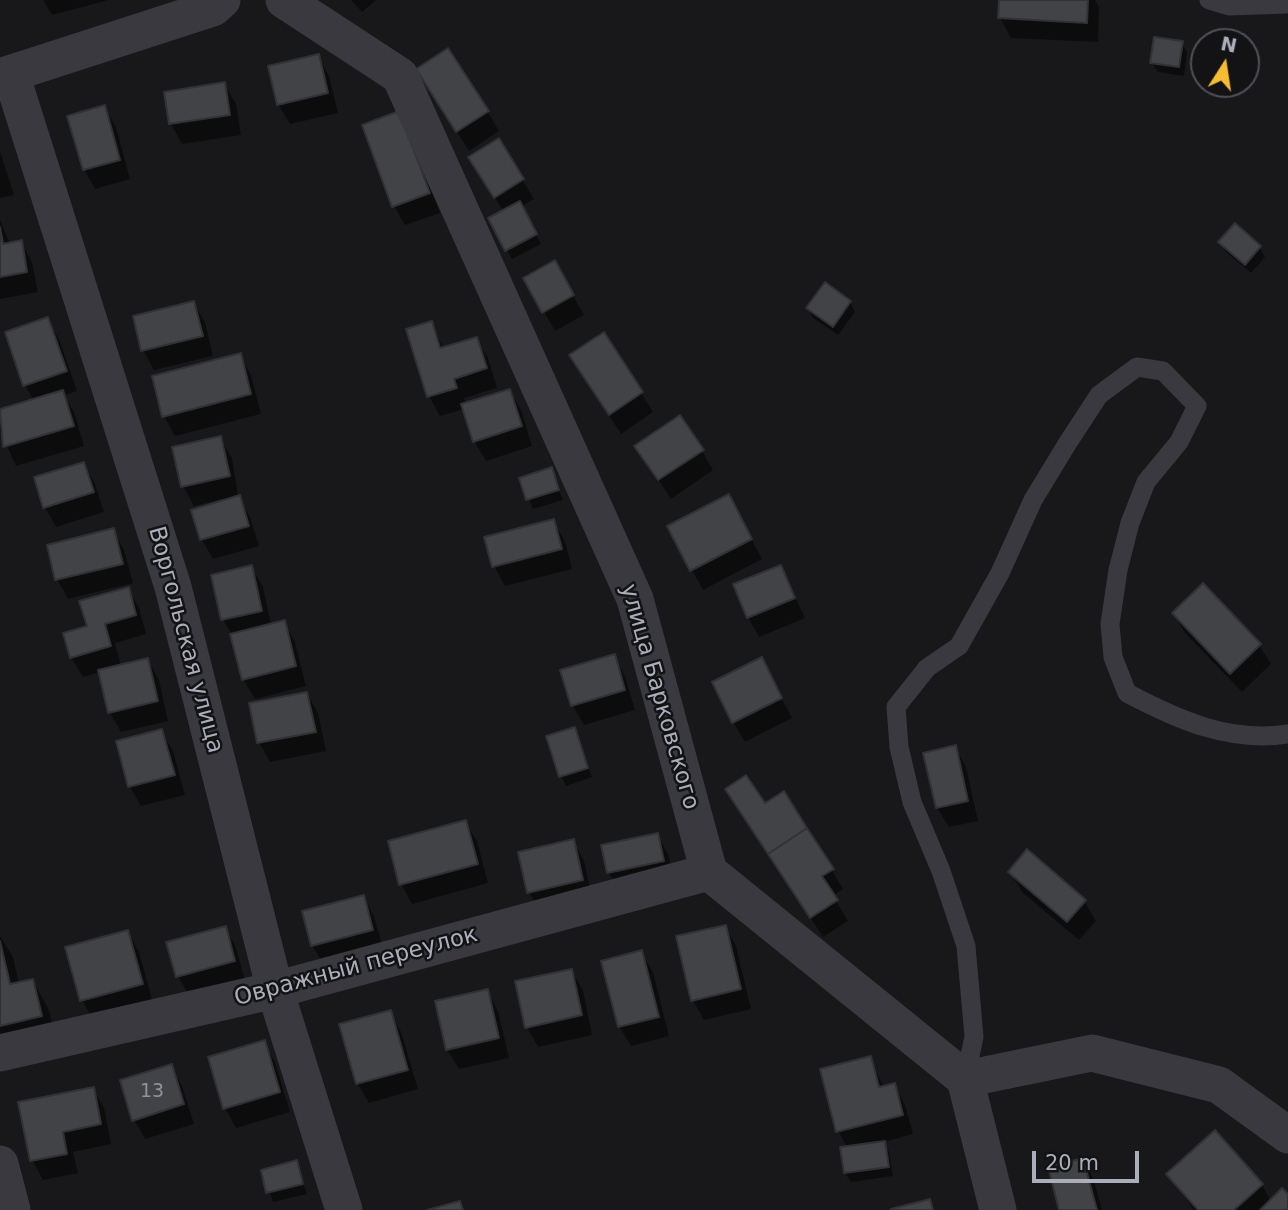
<!DOCTYPE html>
<html>
<head>
<meta charset="utf-8">
<style>
  body { margin:0 }
  #map { position:relative; width:1288px; height:1210px; overflow:hidden; background:#18181a; font-family:"DejaVu Sans",sans-serif }
  canvas { display:block }
  .north { position:absolute; left:1190px; top:28px; width:70px; height:70px; box-sizing:border-box; background:#131315; border:2px solid #4f5157; border-radius:50%; rotate:12deg; font-size:19px; font-weight:700; line-height:28px; text-align:center; color:#aaaeba }
  .north::after { content:''; display:block; margin:auto; width:24px; height:32px; background:#f6bc34; clip-path:polygon(50% 0,100% 100%,50% 72%,0 100%) }
  .scale { position:absolute; left:1032px; top:1151px; width:107px; height:32px; box-sizing:border-box; border:4px solid #aaaeba; border-top:0; padding-left:9px; font-size:21px; line-height:24px; white-space:nowrap; color:#aaaeba; -webkit-text-stroke:5px #131315; paint-order:stroke }
</style>
</head>
<body>
<div id="map">
<canvas width="1288" height="1210"></canvas>
<div class="north">N</div>
<div class="scale">20 m</div>
</div>
<script>
const ctx = document.querySelector('canvas').getContext('2d');
ctx.lineJoin = 'round';
function fill(path, color) { ctx.fillStyle = color; ctx.fill(path, 'evenodd'); }
function stroke(path, color, width, dash) { ctx.strokeStyle = color; ctx.lineWidth = width; ctx.lineCap = dash ? 'butt' : 'round'; ctx.setLineDash(dash || []); ctx.stroke(path); }
function label(font, color, halo, rows, align = 'center') {
  ctx.font = font + ' "DejaVu Sans",sans-serif'; ctx.lineWidth = 5; ctx.setLineDash([]); ctx.textBaseline = 'middle'; ctx.strokeStyle = halo; ctx.fillStyle = color; for (const [text, x, y, turn = 0] of rows) {
    ctx.save(); ctx.translate(x, y); ctx.rotate((+turn || 0) * Math.PI / 180); ctx.textAlign = isNaN(turn) ? turn : align; if (halo) ctx.strokeText(text, 0, 0); ctx.fillText(text, 0, 0); ctx.restore();
  }
}
fill(new Path2D(`
  M43 0H109L52 15Z
  M351 0H376L362 12Z
  M1000 0H1095L1099 7 1098 42 1011 38 1000 18Z
  M1182 43 1187 52 1184 76 1158 72 1152 63Z
  M318 56 329 76 338 113 290 124 278 104Z
  M224 84 236 104 241 135 182 144 171 124 166 93Z
  M429 89 488 112 499 131 469 151Z
  M104 107 116 127 130 179 95 189 84 169Z
  M410 133 440 213 405 225 394 206Z
  M0 151 14 195 0 198Z
  M482 177 522 179 534 199 521 207 541 244 512 259 490 219 504 212Z
  M0 220 10 244 21 242 32 262 38 292 0 299Z
  M1235 226 1260 248 1265 257 1251 273 1226 252 1220 242Z
  M554 262 584 315 555 331 525 278Z
  M850 302 855 312 838 335 813 318 808 309Z
  M193 303 205 322 213 356 154 370 143 350Z
  M47 319 59 339 77 391 64 395 74 412 84 446 16 466 0 431V411L34 401 25 385Z
  M431 323 444 349 476 339 488 358 497 388 464 398 466 404 510 391 521 410 532 446 486 461 474 441 464 409 440 416 429 396Z
  M604 334 653 412 621 434 583 375Z
  M240 355 251 375 261 414 175 436 164 416Z
  M220 438 232 458 238 496 250 517 259 546 213 559 202 540 193 511 223 502 222 499 194 506 183 486Z
  M637 447 702 451 713 470 671 499Z
  M84 464 95 484 104 512 56 527 45 507Z
  M551 470 563 500 533 509 521 479Z
  M739 516 762 559 703 590 669 527Z
  M553 521 565 541 572 569 505 586 494 566Z
  M113 530 124 550 133 583 68 599 57 579Z
  M251 567 263 587 271 625 284 622 295 642 306 686 255 699 243 679 232 635 223 619Z
  M781 567 805 618 759 637 748 617Z
  M128 589 139 608 146 634 115 643 121 666 148 660 159 680 168 721 121 732 110 713 100 672 83 677 71 658Z
  M1174 614 1259 645 1271 664 1242 692 1185 633Z
  M614 656 625 676 635 710 584 725 573 706 562 671Z
  M772 679 792 718 745 742 733 722Z
  M307 694 318 713 326 751 270 762 259 742Z
  M574 729 592 777 566 786 561 776Z
  M161 731 173 751 185 795 141 806 130 787 118 742Z
  M955 747 966 767 978 821 949 827 937 808Z
  M727 789 764 805 832 870 843 889 833 896 848 921 823 937Z
  M465 822 477 841 488 883 412 904 401 884Z
  M657 834 668 854 675 880 620 892 609 873 603 846Z
  M573 841 584 861 593 900 540 912 529 892Z
  M1010 872 1084 901 1096 921 1079 940 1022 892Z
  M363 897 374 916 383 949 324 965 312 945Z
  M725 927 736 946 751 1009 704 1020 693 1000Z
  M225 928 236 947 245 981 189 996 178 976Z
  M128 932 139 952 153 1004 93 1020 82 1000Z
  M0 936 13 957 19 984 33 981 49 1010 57 1045 0 1058Z
  M641 952 653 972 669 1036 631 1046 619 1026Z
  M571 971 583 990 592 1035 538 1047 527 1027Z
  M487 991 498 1011 509 1058 459 1069 447 1050Z
  M390 1012 401 1032 418 1089 369 1103 357 1083Z
  M264 1042 275 1062 290 1112 236 1128 225 1108Z
  M870 1058 884 1088 894 1085 905 1105 913 1134 884 1142 889 1152 893 1176 851 1182 845 1173 848 1148 838 1131Z
  M171 1067 182 1086 194 1124 145 1139 134 1120Z
  M93 1089 104 1108 111 1144 73 1152 78 1173 43 1180 32 1160Z
  M1083 1160 1094 1180 1102 1210H1061Z
  M296 1162 307 1194 273 1202 263 1171Z
  M1168 1174 1262 1185 1271 1201 1288 1196V1210H1194Z`), '#0007');
const building = new Path2D(`
  M999 0H1088L1087 23 998 18Z
  M1154 37 1183 41 1179 67 1150 63Z
  M448 48 489 111 456 132 416 69Z
  M319 54 328 93 277 105 268 66Z
  M225 82 230 115 169 124 164 92Z
  M105 105 120 160 83 170 67 116Z
  M399 111 430 193 392 207 362 125Z
  M499 138 524 179 494 198 468 157Z
  M520 201 537 234 505 251 488 218Z
  M1235 223 1261 246 1245 265 1218 242Z
  M0 227 3 244 22 240 27 272 0 277Z
  M555 260 574 295 542 313 523 278Z
  M825 282 851 301 833 327 806 308Z
  M194 301 203 336 141 351 133 316Z
  M48 317 67 371 23 386 5 332Z
  M432 321 440 348 477 337 487 368 454 379 457 388 427 397 406 329Z
  M604 332 643 392 609 415 569 355Z
  M241 353 251 394 162 417 152 376Z
  M510 389 522 426 473 442 461 404Z
  M63 390 74 426 3 447 0 409Z
  M680 415 704 450 658 480 634 446Z
  M221 436 230 476 181 487 172 447Z
  M84 462 94 492 43 508 34 477Z
  M552 467 559 490 526 500 519 478Z
  M729 494 752 539 690 571 667 526Z
  M240 495 249 526 200 540 191 510Z
  M554 519 562 549 492 567 484 537Z
  M114 528 123 564 55 580 47 545Z
  M252 565 262 611 221 620 211 575Z
  M781 565 795 598 747 618 733 584Z
  M1203 583 1261 644 1230 674 1172 613Z
  M129 587 136 615 105 624 111 646 70 658 63 633 87 626 79 601Z
  M285 620 296 666 242 680 230 634Z
  M615 654 625 690 571 706 560 670Z
  M762 657 782 698 732 723 712 682Z
  M148 658 158 701 108 713 98 670Z
  M307 692 316 732 257 743 249 703Z
  M575 727 588 768 559 777 546 736Z
  M162 729 175 775 128 787 116 741Z
  M956 745 968 801 936 808 923 753Z
  M746 775 765 803 784 791 807 828 768 854 725 789Z
  M466 820 478 864 399 885 388 841Z
  M807 828 834 869 822 876 838 900 810 918 768 854Z
  M658 833 664 861 607 873 601 845Z
  M574 839 583 880 527 893 518 852Z
  M1027 849 1086 900 1067 922 1008 872Z
  M364 895 373 930 311 946 302 911Z
  M726 925 741 989 691 1001 676 936Z
  M226 926 235 961 176 977 166 942Z
  M128 930 143 984 80 1001 65 947Z
  M0 941 10 984 33 979 42 1016 0 1026Z
  M642 950 659 1017 618 1027 601 961Z
  M572 969 582 1015 525 1028 515 981Z
  M488 989 499 1038 446 1050 435 1001Z
  M391 1010 408 1070 356 1084 339 1024Z
  M265 1040 280 1092 223 1109 208 1057Z
  M871 1056 879 1087 895 1083 903 1115 836 1132 820 1069Z
  M172 1064 184 1104 132 1121 120 1080Z
  M94 1087 101 1124 63 1132 67 1154 30 1161 18 1102Z
  M1215 1130 1263 1184 1234 1210H1198L1166 1174Z
  M885 1141 889 1167 844 1173 840 1147Z
  M1083 1158 1097 1210H1059L1048 1167Z
  M297 1160 303 1184 266 1193 261 1170Z
  M1282 1188 1288 1194V1210H1260Z
  M930 1199 933 1210H892L891 1209Z
  M460 1201 463 1210H427Z`);
fill(building, '#424347');
stroke(building, '#323236', 2);
stroke(new Path2D(`
  M1209 0 1229 6 1288 4
  M965 1079 974 1037 966 946 941 871 912 802 899 747 896 707 927 668 959 646 1000 573 1033 500 1067 444 1099 395 1137 367 1163 371 1197 406 1179 442 1146 482 1130 523 1118 570 1110 624 1113 657 1127 693C1178 720 1230 743 1288 734`), '#39393f', 19);
stroke(new Path2D(`
  M284 0 400 76 635 599 709 872 965 1079 998 1210
  M11 74 173 587 275 990 344 1210
  M0 77 213 8 222 0
  M0 1053 275 990 709 872
  M965 1079 1092 1053 1219 1085 1288 1135
  M0 1164 12 1210`), '#39393f', 37);
label('19px', '#90939d', null, [
  ["13",152,1092]
]);
label('23px', '#aaaeba', '#131315', [
  ["Воргольская улица",185,640,75],
  ["улица Барковского",659,697,74],
  ["Овражный переулок",356,967,-15]
]);
</script>
</body>
</html>
